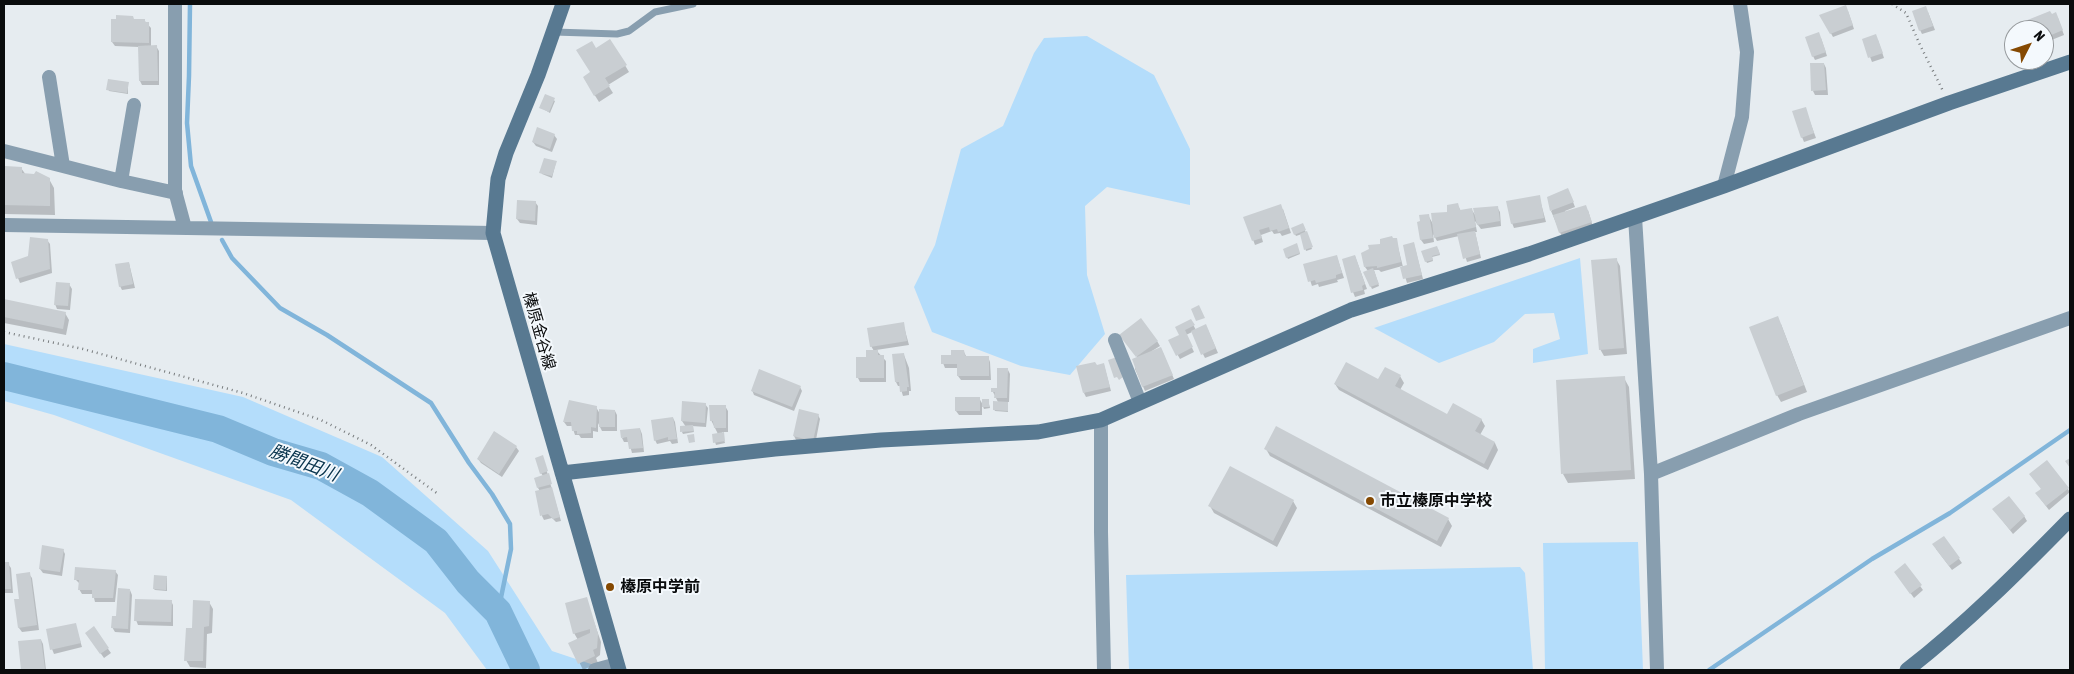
<!DOCTYPE html>
<html>
<head>
<meta charset="utf-8">
<style>
  body { margin:0 }
  #map { position:relative; width:2074px; height:674px; overflow:hidden; background:#e6ecf0; font-family:"Asap Condensed",sans-serif }
  canvas { display:block }
  .frame { position:absolute; inset:0; border:5px solid #0a0c0d; pointer-events:none }
  .north { position:absolute; left:2004px; top:20px; width:50px; height:50px; box-sizing:border-box; background:#f4f9fd; border:1px solid #969a9d; border-radius:50%; rotate:49deg; font-size:14px; font-weight:700; line-height:20px; text-align:center; color:#0a0c0d }
  .north::after { content:''; display:block; margin:auto; width:18px; height:22px; background:#854902; clip-path:polygon(50% 0,100% 100%,50% 72%,0 100%) }
</style>
</head>
<body>
<div id="map">
<canvas width="2074" height="674"></canvas>
<div class="frame"></div>
<div class="north">N</div>
</div>
<script>
const ctx = document.querySelector('canvas').getContext('2d');
ctx.lineJoin = 'round';
function fill(path, color) { ctx.fillStyle = color; ctx.fill(path, 'evenodd'); }
function stroke(path, color, width, dash) { ctx.strokeStyle = color; ctx.lineWidth = width; ctx.lineCap = dash ? 'butt' : 'round'; ctx.setLineDash(dash || []); ctx.stroke(path); }
function label(font, color, halo, rows, align = 'center') {
  ctx.font = font + ' "Asap Condensed","Noto Sans JP",sans-serif'; ctx.lineWidth = 4; ctx.setLineDash([]); ctx.textBaseline = 'middle'; ctx.strokeStyle = halo; ctx.fillStyle = color; for (const [text, x, y, turn = 0] of rows) {
    ctx.save(); ctx.translate(x, y); ctx.rotate((+turn || 0) * Math.PI / 180); ctx.textAlign = isNaN(turn) ? turn : align; if (halo) ctx.strokeText(text, 0, 0); ctx.fillText(text, 0, 0); ctx.restore();
  }
}
fill(new Path2D(`
  M1087 36 1154 75 1190 149V205L1107 187 1085 206 1087 275 1105 334 1070 375 1021 366 932 332 914 287 935 245 961 149 1003 126 1034 53 1044 38Z
  M1580 258 1588 354 1533 363V349L1560 339 1554 313 1525 314 1494 342 1439 363 1374 328Z
  M4 344 243 397 382 457 488 551 552 651 609 670H487L445 613 291 500 54 415 4 401Z
  M1638 542 1643 670H1545L1543 543Z
  M1520 567 1525 573 1533 670H1129L1126 575Z`), '#b4ddfb');
fill(new Path2D(`
  M1848 11 1854 29 1833 37 1821 15Z
  M1928 12 1935 30 1922 34 1920 30Z
  M2058 18 2064 35 2044 43V30H2025Z
  M134 20H144L151 28V47L156 46 159 51V85H142L140 81 139 47 115 46 112 42Z
  M1821 38 1827 56 1815 60 1813 56Z
  M1863 39 1878 40 1884 58 1872 62Z
  M610 40 629 72 608 85 613 93 599 102 584 78 592 73 596 49Z
  M1824 64 1826 68 1828 95H1815L1813 91Z
  M128 83V94L109 91 108 89Z
  M546 95 555 101 550 113 540 107Z
  M1805 108 1816 138 1804 142 1802 137Z
  M554 135 557 139 552 152 536 146 533 142Z
  M556 162 552 178 542 174 541 172Z
  M21 168 26 175 49 179 54 188 55 215 4 214V179Z
  M1570 194 1575 207 1565 211V213L1588 210 1593 227 1562 237 1551 211Z
  M1539 196 1546 222 1514 228 1512 223Z
  M535 202 538 206 537 225 520 223 517 219Z
  M1457 204 1461 211 1471 209 1476 216 1497 207 1500 212 1501 226 1481 229 1475 221 1477 232H1475L1481 258 1467 262 1459 236 1437 241 1433 234 1434 242 1424 244 1421 240 1428 215 1433 224Z
  M1283 209 1291 233 1282 236 1280 233 1274 234 1272 231 1261 235 1263 242 1255 245 1245 218Z
  M1303 225 1312 249 1306 251 1302 234 1296 236 1292 229Z
  M1396 239 1403 267 1409 266 1414 244 1423 279 1407 283 1402 266 1381 272 1379 270H1374L1379 286 1372 289 1365 273 1368 271 1365 267 1381 245Z
  M47 240 50 244 52 273 20 283 12 263 29 257Z
  M1297 247 1300 254 1288 259 1287 257Z
  M1438 249 1440 255 1432 257 1433 261 1427 263 1426 261Z
  M1355 256 1367 289 1364 290 1365 294 1355 297 1353 292Z
  M1337 257 1344 278 1337 280 1338 282 1319 287 1318 284 1312 286 1305 265Z
  M1616 259 1620 266 1627 354 1604 356 1600 349Z
  M129 263 135 288 122 290 120 286Z
  M69 284 72 289 70 310 57 309 55 304Z
  M4 301 65 313 69 320 66 335 4 323Z
  M1191 321 1196 330H1208L1218 353 1205 358 1192 332 1186 335 1194 352 1180 359 1170 341 1181 335Z
  M903 323 909 345 876 350 886 361V382H860L858 378 867 359 874 351 871 346Z
  M1781 324 1807 392 1781 402 1777 395Z
  M1124 340 1157 341 1160 346 1152 351 1163 353 1174 379 1145 391 1135 369 1138 358Z
  M964 352 966 356 988 357 990 362 991 380H961L958 376V368H945L943 363 952 356Z
  M904 355 909 368 911 391H909V395L903 396 900 386H898L896 382Z
  M1104 365 1111 391 1086 397 1084 393 1097 366Z
  M1008 370 1010 374 1009 402H1007L1008 412 995 411 994 409 998 402 993 392 998 390Z
  M1400 376 1404 383 1400 390 1447 416 1481 419 1485 426 1480 435 1495 443 1498 450 1488 470 1339 390 1335 384 1379 381Z
  M1624 378 1629 387 1635 479 1568 483 1563 474Z
  M800 387 802 391 794 411 754 395 752 390Z
  M956 398H979L983 405 988 400 990 408 984 409 982 404V415H959L956 411Z
  M570 402 596 407 600 414 615 411 617 415V431H602L598 423V432L593 431V438H581L579 435H575L572 426H567L564 422Z
  M705 404 708 408 706 427 692 426 694 432 683 434 682 432 686 427 682 421Z
  M725 406 728 411V432H722L725 443 716 445 713 435 718 434 711 420Z
  M818 415 820 419 815 445 796 440 794 436Z
  M673 418 675 422 678 443 672 444 670 441 657 444 655 440Z
  M640 429 642 434 644 452 632 453 629 442H624L622 438Z
  M516 447 519 451 502 477 481 463 478 459Z
  M1266 449 1448 519 1452 526 1441 547 1270 456Z
  M543 458 561 521 556 522 552 518 544 520 542 516 540 491 538 488 543 476 541 473Z
  M2047 462 2070 492 2049 510 2039 497Z
  M1230 467 1293 501 1297 508 1277 547 1214 513 1210 506Z
  M1994 510 2024 516 2027 521 2013 534Z
  M1943 537 1962 563 1952 570 1936 549Z
  M63 550 65 554 62 576 43 573 40 569Z
  M4 564H8L11 568 13 593H4Z
  M1905 565 1923 590 1914 598 1898 576Z
  M115 571 118 575 115 602H95L93 594H82L79 589 80 584 76 580Z
  M29 574 32 578 39 630 22 632 19 628 21 600Z
  M167 577V591L155 590 154 589Z
  M130 590 132 595 130 633 115 632 112 627Z
  M586 599 601 642 600 655 596 658 598 663 583 670 570 643 578 640 574 633Z
  M171 601 173 605V626L138 625 136 620Z
  M209 602 213 609 212 633 207 634 206 668 190 667 186 660 193 630Z
  M75 624 82 647 54 654 52 649Z
  M93 628 111 653 104 658 89 637Z
  M41 640 43 644 46 670H22L19 642Z`), '#0003');
stroke(new Path2D(`
  M190 4 189 76 187 123 191 166 211 222
  M222 240 232 258 280 308 327 335 431 403 469 463 492 494 510 524 511 549 498 612
  M1709 670 1872 559 1950 513 2070 430`), '#81b5da', 4.5);
stroke(new Path2D(`
  M4 376 218 429 273 452 321 466 370 493 436 541 468 582 498 612 526 670`), '#81b5da', 28);
fill(new Path2D(`
  M1846 5 1853 25 1830 34 1819 15Z
  M1926 6 1933 26 1919 31 1912 11Z
  M2050 11 2052 14 2056 12 2063 30 2044 38V30H2024L2022 26 2026 24 2025 21Z
  M116 15 133 16 134 19H145V22H149V43L111 42V19H116Z
  M1819 32 1826 52 1812 57 1805 37Z
  M1876 34 1883 53 1868 58 1862 39Z
  M610 39 627 65 605 78 610 86 594 96 583 77 590 72 576 50 592 41 596 48Z
  M157 45 158 81H139L138 46Z
  M1810 63H1824L1826 90 1811 91Z
  M108 79 129 82 127 93 106 90Z
  M545 94 555 98 549 112 539 108Z
  M1806 107 1814 133 1801 138 1792 111Z
  M537 127 555 134 550 149 532 142Z
  M544 158 557 161 552 176 539 173Z
  M5 166 22 167V173L34 174 36 171 50 178V206L4 205Z
  M1568 188 1574 202 1550 211 1547 197Z
  M1540 195 1544 218 1511 224 1506 201Z
  M517 200 536 201 535 221 516 219Z
  M1458 203 1460 210 1472 208 1476 227 1434 238 1431 213 1447 212V205Z
  M1281 204 1289 228 1278 232 1277 229 1270 231 1269 227 1259 230 1262 238 1252 241 1243 217Z
  M1586 205 1592 222 1559 233 1553 215Z
  M1498 206 1500 221 1477 225 1473 208Z
  M1429 214 1433 238 1420 240 1417 222 1420 221 1419 215Z
  M1303 223 1306 230 1294 235 1291 228Z
  M1307 231 1313 247 1304 250 1300 234Z
  M1475 231 1480 254 1463 259 1457 234Z
  M1392 236 1393 238H1397L1401 262 1377 268V266L1364 267 1361 253 1369 249 1368 245 1380 244V239Z
  M30 237 48 239 50 269 16 279 11 262 28 256Z
  M1414 242 1422 275 1403 279 1400 267 1407 265 1403 245Z
  M1297 243 1300 253 1286 258 1283 249Z
  M1437 246 1440 254 1432 256 1433 260 1425 262 1421 251Z
  M1337 255 1342 273 1336 275V278L1316 283 1315 280 1308 282 1303 264Z
  M1355 255 1365 284 1362 286 1363 290 1351 293 1342 259Z
  M1617 258 1624 348 1599 350 1591 260Z
  M129 262 133 284 119 287 115 264Z
  M1373 268 1379 284 1370 287 1363 272Z
  M56 282 70 283 68 306 54 305Z
  M4 299 66 312 63 329 4 317Z
  M1199 305 1205 318 1196 321 1191 309Z
  M1778 316 1804 385 1776 396 1749 327Z
  M1141 318 1158 341 1136 357 1119 335Z
  M1191 319 1195 325 1185 330 1193 347 1176 356 1168 340 1179 335 1175 327Z
  M904 322 907 341 870 347 867 328Z
  M1206 324 1216 348 1201 355 1191 331Z
  M1161 347 1173 375 1142 387 1132 359Z
  M866 350H878V355H884V378H856V357H866Z
  M951 350H964L965 356H989V376H957V364H941V355H951Z
  M904 353 909 387H907V391L900 392 899 382H895L892 354Z
  M1117 357 1123 377 1119 380 1117 377 1114 378 1108 360Z
  M1095 362 1097 365 1104 363 1110 387 1083 393 1076 366Z
  M1346 362 1378 379 1385 367 1401 375 1395 386 1447 414 1453 403 1482 419 1475 431 1495 442 1484 464 1334 384Z
  M997 368H1008L1007 398H994L995 392H991V388H997Z
  M759 369 801 386 792 407 751 391Z
  M1625 376 1631 470 1561 474 1556 380Z
  M955 397H980V411H955Z
  M982 399H989V407H982Z
  M569 400 597 406 596 428 591 427V433L577 434V431H572L571 422H563Z
  M682 401 706 403 705 423 681 421Z
  M993 401 1008 402V411L993 410Z
  M709 405H726V428H714L713 421H710Z
  M599 409 615 410V427H599Z
  M799 409 819 414 813 441 793 436Z
  M673 417 677 439 668 440V437L654 441 651 420Z
  M693 425 694 431 680 432V426Z
  M1276 426 1449 518 1437 541 1264 449Z
  M640 428 643 448 629 449 627 437 621 438 620 430Z
  M494 431 517 446 499 474 477 459Z
  M724 432 725 441 713 443 712 434Z
  M694 434 695 442 689 443 687 435Z
  M543 455 548 471 540 474 535 458Z
  M2070 458V468L2065 461Z
  M2047 460 2069 488 2046 506 2035 493 2041 489 2029 474Z
  M1230 466 1294 500 1273 541 1208 506Z
  M549 473 552 484 537 488 534 478Z
  M552 487 560 517 553 519 548 514 540 516 535 491Z
  M2009 496 2025 516 2010 530 1992 509Z
  M1944 536 1960 558 1949 566 1932 544Z
  M42 545 64 549 60 572 39 569Z
  M4 562H9L11 589H4Z
  M1905 563 1922 585 1910 594 1894 572Z
  M75 567 116 570 113 598H92V590H78L79 580H74Z
  M30 572 37 625 18 628 14 599H19L16 574Z
  M154 575 167 576 166 590 153 589Z
  M118 588 130 589 128 629 111 628 112 616H116Z
  M587 597 598 634 597 648 593 650 595 656 578 664 568 643 590 633V629L573 634 565 603Z
  M135 599 172 600 171 622 134 621Z
  M193 600 210 601 209 626 204 627 203 661H184L186 628H192Z
  M76 623 81 643 50 650 46 629Z
  M94 626 109 648 100 654 85 633Z
  M41 639 45 669 21 670 18 641Z`), '#c9ced2');
stroke(new Path2D(`
  M1892 4 1906 13 1920 45 1943 91
  M4 332 83 349 243 393 321 420 371 445 438 494`), '#777b7d', 2.5, [1, 4]);
stroke(new Path2D(`
  M554 32 617 34 629 31 655 12 693 4`), '#889eaf', 7);
stroke(new Path2D(`
  M175 4V191L185 228
  M49 77 63 166 121 181
  M134 105 121 181 176 193
  M4 151 63 166
  M1724 186 1742 117 1747 52 1740 4
  M1635 217 1651 474 1657 670
  M4 225 493 233
  M1115 340 1140 402
  M1101 420V532L1104 670
  M1651 474 1799 414 2070 318
  M595 670 617 664`), '#889eaf', 14);
stroke(new Path2D(`
  M563 4 538 75 506 153 498 179 493 233 619 670
  M562 473 775 449 881 440 1038 432 1101 420 1351 310 1529 254 1724 186 1949 103 2070 62
  M1907 670C1966 624 2018 572 2070 519`), '#587991', 15);
for (const [x, y, r, color] of [
  [1370,501,5,"#854902"],
  [610,587,5,"#854902"]
]) { const dot = new Path2D(); dot.arc(x, y, r, 0, 2 * Math.PI); ctx.fillStyle = color; ctx.fill(dot); stroke(dot, '#f4f9fd', 2); }
label('16px', '#0a0c0d', '#f4f9fd', [
  ["榛原金谷線",539,331,74]
]);
label('bold 16px', '#0a0c0d', '#f4f9fd', [
  ["市立榛原中学校",1380,501],
  ["榛原中学前",620,587]
], 'left');
label('italic 18px', '#06324b', '#f4f9fd', [
  ["勝間田川",304,463,21]
]);
</script>
</body>
</html>
